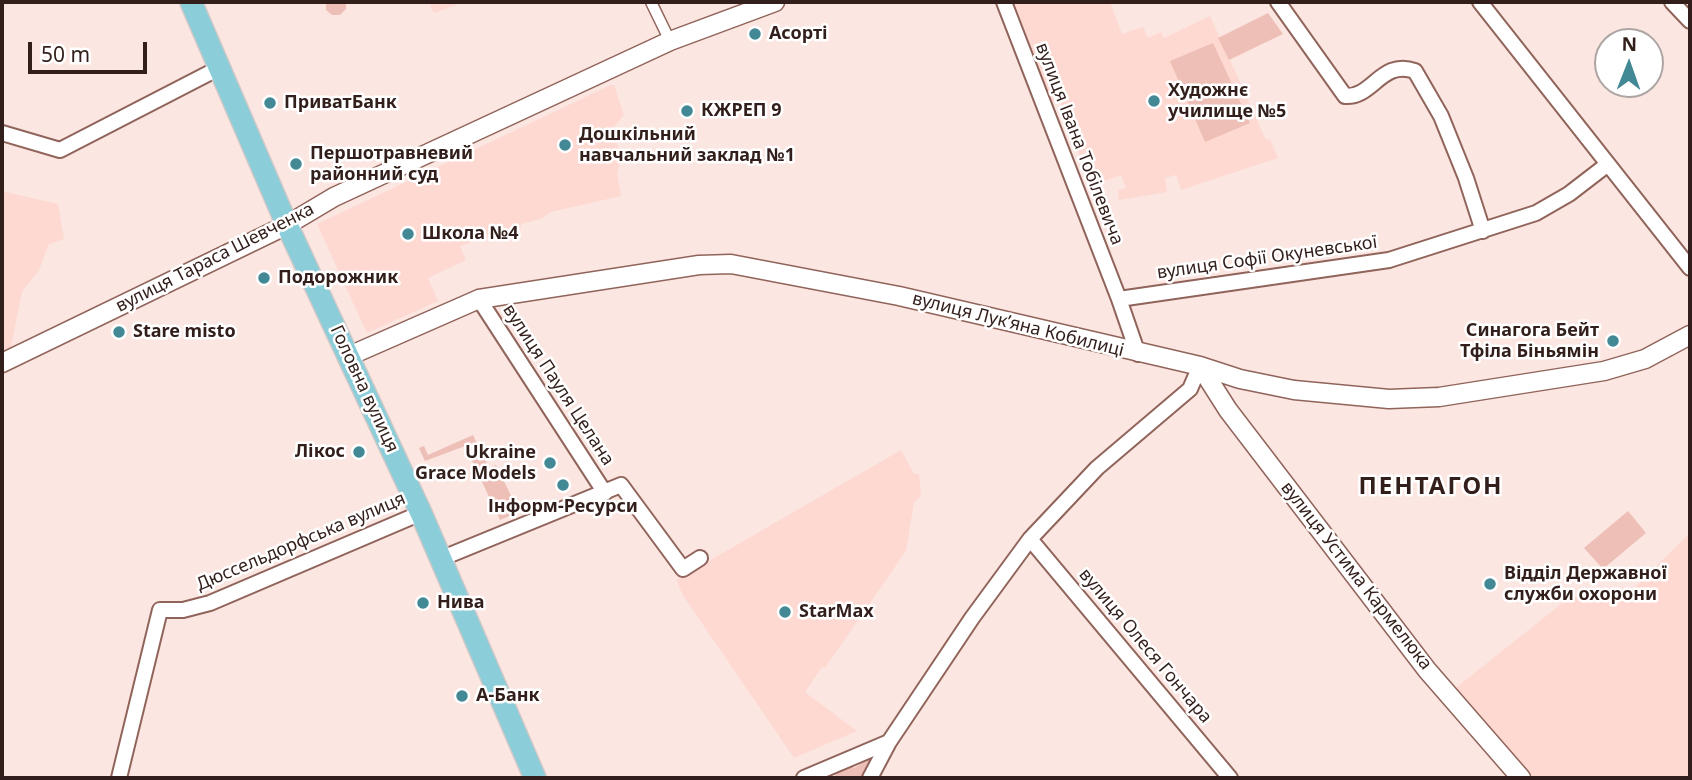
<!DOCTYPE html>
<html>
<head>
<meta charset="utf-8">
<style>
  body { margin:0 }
  #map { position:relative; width:1692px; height:780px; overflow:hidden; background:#fbe6e1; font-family:"Noto Sans",sans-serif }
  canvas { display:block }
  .frame { position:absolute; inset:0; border:4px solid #321f1b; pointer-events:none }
  .north { position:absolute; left:1594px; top:28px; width:70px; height:70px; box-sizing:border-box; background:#fff; border:2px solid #ada5a4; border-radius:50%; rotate:1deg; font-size:19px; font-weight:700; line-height:28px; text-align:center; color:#321f1b }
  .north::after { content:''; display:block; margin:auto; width:24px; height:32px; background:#438895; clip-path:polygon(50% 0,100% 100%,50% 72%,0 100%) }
  .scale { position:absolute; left:28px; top:42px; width:119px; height:32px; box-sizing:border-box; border:4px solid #321f1b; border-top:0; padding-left:9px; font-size:21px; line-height:24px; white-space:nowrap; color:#321f1b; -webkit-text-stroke:5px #fff; paint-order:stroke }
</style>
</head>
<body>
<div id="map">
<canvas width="1692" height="780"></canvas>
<div class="frame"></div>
<div class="north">N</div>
<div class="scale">50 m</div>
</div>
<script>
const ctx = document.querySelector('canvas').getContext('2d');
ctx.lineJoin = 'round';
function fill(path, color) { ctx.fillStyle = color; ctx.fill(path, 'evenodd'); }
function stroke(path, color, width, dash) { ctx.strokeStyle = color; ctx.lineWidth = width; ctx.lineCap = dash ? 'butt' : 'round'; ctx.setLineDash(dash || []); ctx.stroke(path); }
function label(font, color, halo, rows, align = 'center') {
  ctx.font = font + ' "Noto Sans",sans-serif'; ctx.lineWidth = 5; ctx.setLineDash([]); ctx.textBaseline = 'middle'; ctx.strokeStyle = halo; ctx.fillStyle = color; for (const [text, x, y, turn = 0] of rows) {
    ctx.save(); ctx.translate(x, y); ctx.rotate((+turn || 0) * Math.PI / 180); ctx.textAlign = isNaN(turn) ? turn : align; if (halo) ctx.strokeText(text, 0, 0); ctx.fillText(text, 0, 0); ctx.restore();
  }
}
fill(new Path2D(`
  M429 2H464L434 13Z
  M1014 2H1110L1122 34 1143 27 1148 38 1161 32 1164 38 1210 16 1266 140 1270 139 1278 158 1181 190 1176 175 1165 178 1167 192 1119 200 1118 190 1126 188 1121 175 1091 186 1059 100 1052 102Z
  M611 85H614L624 115 613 128 621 159 617 173 621 196 551 212 541 219 521 224V227L502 235 500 232 460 246 466 260 428 278 438 301 367 333 317 224Z
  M2 191 58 204 64 239 49 244 39 270 22 292 10 351 2 356Z
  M901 450 914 474H919L921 496 914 502 906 551 825 668 822 667 805 692 857 731 794 758 684 597 676 580Z
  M1690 533V778H1523L1448 694 1570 597 1631 591Z`), '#fed9d2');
fill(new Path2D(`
  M326 2H346V9L340 15H332L326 10Z
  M1268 13 1283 34 1229 60 1218 38Z
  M1213 43 1250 123 1205 142 1170 61Z
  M473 435 489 468 496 465 519 512 500 520 465 446 425 461 419 448 424 446 428 455Z
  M1628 511 1646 533 1603 569 1584 548Z
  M868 760 870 761 862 778H835L836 773 852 766 854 768Z`), '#edbfb6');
const pedestrian = new Path2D(`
  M651 2 670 41`);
const minor = new Path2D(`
  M1004 2 1119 299 1138 354
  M1278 2 1345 96C1373 98 1381 59 1415 71L1441 116 1466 178 1483 231
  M1480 2 1690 268
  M1672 2 1690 21
  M2 133 60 150 219 68
  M479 299 605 493
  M1119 299 1389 260 1536 213 1569 194 1608 164
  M1030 539 1230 778
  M440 559 621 485 683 569 700 558
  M119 778 160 610H183L210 603 421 513
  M804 778 889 742
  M870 778 889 742 972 618 1030 539 1097 468 1190 389 1200 366`);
const tertiary = new Path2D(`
  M349 356 479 299 699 265 731 264 899 296 1200 366 1240 379 1294 390 1389 399 1439 397 1604 371 1645 359 1690 335
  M2 363 287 225 334 197 670 41 775 2
  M1200 366 1228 410 1427 670 1521 778`);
const primary = new Path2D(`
  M191 2 287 225 421 513 535 778`);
stroke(pedestrian, '#90645a', 13);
stroke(minor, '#90645a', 18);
stroke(tertiary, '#90645a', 21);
stroke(primary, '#cec9c8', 24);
stroke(pedestrian, '#fff', 10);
stroke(minor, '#fff', 14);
stroke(tertiary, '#fff', 18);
stroke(primary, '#8bcdd9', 21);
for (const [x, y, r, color] of [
  [755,34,7,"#438895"],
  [1154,101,7,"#438895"],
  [270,103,7,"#438895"],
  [687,111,7,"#438895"],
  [565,145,7,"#438895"],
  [296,164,7,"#438895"],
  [408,234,7,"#438895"],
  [264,278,7,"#438895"],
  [119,332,7,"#438895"],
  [1613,341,7,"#438895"],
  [359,452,7,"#438895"],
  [550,463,7,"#438895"],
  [563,485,7,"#438895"],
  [1490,584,7,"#438895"],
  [423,603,7,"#438895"],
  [785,612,7,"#438895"],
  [462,696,7,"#438895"]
]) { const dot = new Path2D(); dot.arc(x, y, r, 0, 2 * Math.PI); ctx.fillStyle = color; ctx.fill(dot); stroke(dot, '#fff', 2.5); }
label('bold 18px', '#321f1b', '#fff', [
  ["Асорті",769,34],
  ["Художнє",1168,91],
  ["училище №5",1168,112],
  ["ПриватБанк",284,103],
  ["КЖРЕП 9",701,111],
  ["Дошкільний",579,135],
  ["навчальний заклад №1",579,156],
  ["Першотравневий",310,154],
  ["районний суд",310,175],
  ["Школа №4",422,234],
  ["Подорожник",278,278],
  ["Синагога Бейт",1599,331,"right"],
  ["Тфіла Біньямін",1599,352,"right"],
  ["Stare misto",133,332],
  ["Лікос",345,452,"right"],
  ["Ukraine",536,453,"right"],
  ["Grace Models",536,474,"right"],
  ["Інформ-Ресурси",563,507,"center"],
  ["Відділ Державної",1504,574],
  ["служби охорони",1504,595],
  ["Нива",437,603],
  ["StarMax",799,612],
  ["А-Банк",476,696]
], 'left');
label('18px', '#321f1b', '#fff', [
  ["вулиця Івана Тобілевича",1079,144,69],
  ["вулиця Тараса Шевченка",215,258,-27],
  ["вулиця Софії Окуневської",1267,258,-8],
  ["вулиця Лукʼяна Кобилиці",1018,325,14],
  ["вулиця Пауля Целана",558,385,57],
  ["Головна вулиця",364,389,65],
  ["Дюссельдорфська вулиця",301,542,-23],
  ["вулиця Устима Кармелюка",1356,576,52],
  ["вулиця Олеся Гончара",1145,646,50]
]);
ctx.letterSpacing = '2px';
label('bold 24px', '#321f1b', '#fff', [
  ["ПЕНТАГОН",1431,487]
]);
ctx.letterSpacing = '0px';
</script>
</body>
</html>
